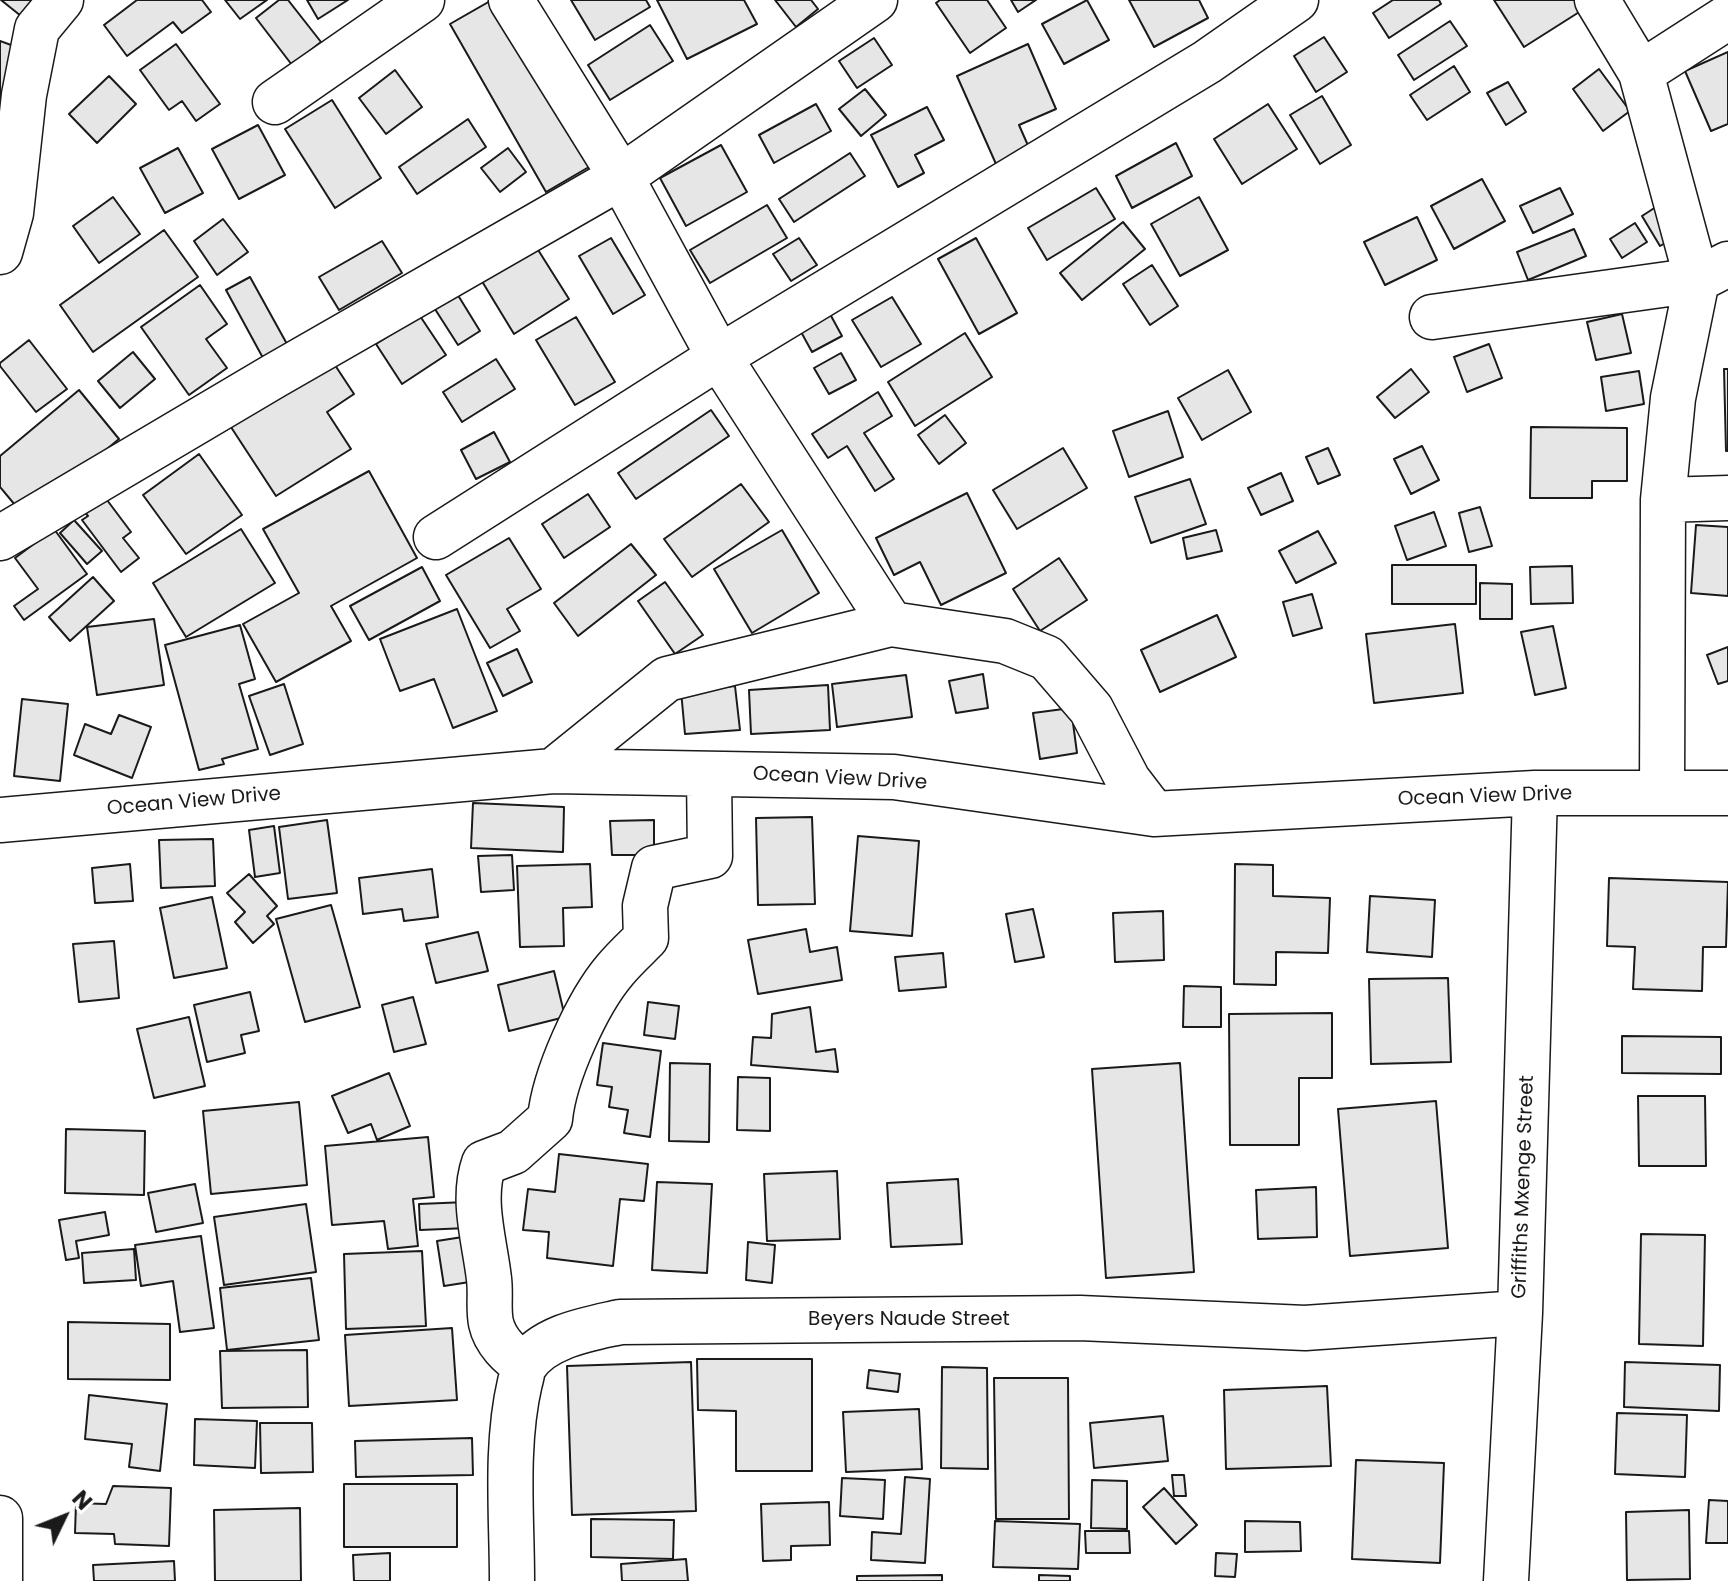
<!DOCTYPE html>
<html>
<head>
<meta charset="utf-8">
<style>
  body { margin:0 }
  #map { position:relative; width:1728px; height:1581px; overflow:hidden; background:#fff; font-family:Poppins,sans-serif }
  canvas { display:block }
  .north { position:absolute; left:24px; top:1477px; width:80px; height:80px; -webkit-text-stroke:6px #fff; paint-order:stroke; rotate:47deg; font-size:22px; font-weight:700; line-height:32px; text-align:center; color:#1a1a1a }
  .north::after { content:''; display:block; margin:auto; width:28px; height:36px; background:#1a1a1a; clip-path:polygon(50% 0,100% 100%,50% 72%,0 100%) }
</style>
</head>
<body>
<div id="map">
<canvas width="1728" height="1581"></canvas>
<div class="north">N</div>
</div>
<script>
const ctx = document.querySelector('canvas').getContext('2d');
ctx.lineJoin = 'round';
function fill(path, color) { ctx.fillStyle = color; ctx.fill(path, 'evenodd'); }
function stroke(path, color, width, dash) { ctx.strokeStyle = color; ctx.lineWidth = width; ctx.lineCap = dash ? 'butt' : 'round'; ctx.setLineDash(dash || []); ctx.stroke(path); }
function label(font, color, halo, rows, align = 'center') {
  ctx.font = font + ' Poppins,sans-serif'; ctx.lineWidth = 6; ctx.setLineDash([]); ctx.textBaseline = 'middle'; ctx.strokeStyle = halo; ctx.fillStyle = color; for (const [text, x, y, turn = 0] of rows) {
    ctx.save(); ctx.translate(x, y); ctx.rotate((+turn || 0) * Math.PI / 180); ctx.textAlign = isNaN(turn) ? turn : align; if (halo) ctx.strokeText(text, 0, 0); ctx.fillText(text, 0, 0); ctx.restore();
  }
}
const building = new Path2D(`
  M1 0H33L21 16Z
  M137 0H202L211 12 182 33 173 22 127 56 104 25Z
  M225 0H267L240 19Z
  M279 0H288L321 42 292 65 256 18Z
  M307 0H348L318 19Z
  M492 0 594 164 546 192 450 24Z
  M571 0H646L650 7 595 40Z
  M657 0H744L757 24 687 59Z
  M775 0H811L818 9 796 27Z
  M940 0H987L1006 28 970 53 936 3Z
  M1011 0H1036L1018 12Z
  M1087 0 1109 40 1064 64 1042 24Z
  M1129 0H1199L1208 18 1154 47Z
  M1393 0H1439L1441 4 1389 38 1373 13Z
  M1494 0H1578L1584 9 1524 47Z
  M1450 21 1467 46 1414 80 1398 55Z
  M650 25 673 61 610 100 588 65Z
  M1324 37 1347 72 1316 92 1294 56Z
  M874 38 892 65 857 88 839 61Z
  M0 41 22 49 0 107Z
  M176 44 220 104 196 121 182 101 169 110 140 70Z
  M1028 44 1056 109 1019 125 1030 150 996 164 957 76Z
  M1728 52V124L1711 131 1685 71Z
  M1454 66 1470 92 1427 120 1410 95Z
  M1599 69 1630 111 1603 131 1573 89Z
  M395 70 422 107 386 134 359 98Z
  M109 76 136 104 97 143 69 114Z
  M1508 82 1526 112 1506 125 1487 93Z
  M865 89 886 115 861 136 839 109Z
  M1322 96 1351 145 1320 164 1290 115Z
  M332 100 381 178 335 208 285 129Z
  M816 104 831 131 774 163 759 135Z
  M1268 104 1297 149 1242 184 1214 139Z
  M927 107 944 140 915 155 924 173 898 187 871 135Z
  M468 119 486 147 417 194 399 167Z
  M258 125 285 175 239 199 212 149Z
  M1176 143 1192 176 1132 208 1116 176Z
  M721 145 747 192 686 226 660 178Z
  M178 148 203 193 165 213 140 168Z
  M508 148 526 172 500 192 481 168Z
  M850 153 865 176 794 222 779 199Z
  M1482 179 1505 221 1454 249 1431 206Z
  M1096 188 1115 219 1047 260 1028 228Z
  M1560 188 1573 214 1533 233 1520 206Z
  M113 197 140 234 99 263 73 226Z
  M1199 197 1228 250 1180 276 1151 224Z
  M767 205 787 238 710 283 690 250Z
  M1659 205 1678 236 1660 246 1642 216Z
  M1417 217 1437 260 1385 285 1364 242Z
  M223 219 248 252 217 275 194 241Z
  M1123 222 1145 249 1082 300 1060 273Z
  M1635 223 1647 242 1622 258 1610 239Z
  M1574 229 1586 256 1528 280 1517 252Z
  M164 230 198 277 93 352 60 305Z
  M611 238 645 295 613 314 579 256Z
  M799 238 817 265 791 281 773 254Z
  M976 238 1017 313 979 334 938 259Z
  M382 241 402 273 339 310 319 277Z
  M535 245 569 299 514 334 480 278Z
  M1152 265 1178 306 1150 325 1123 284Z
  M250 277 287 344 263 358 226 290Z
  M200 285 227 324 206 339 227 368 189 395 141 327Z
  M456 292 480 331 458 345 433 306Z
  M892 297 921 344 881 367 852 320Z
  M830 314 842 336 812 352 800 330Z
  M1622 314 1631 353 1596 360 1587 322Z
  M420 316 446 355 402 384 376 344Z
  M576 317 615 382 575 405 536 340Z
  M965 333 992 377 915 426 888 382Z
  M29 340 67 389 36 412 0 366V363Z
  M1489 344 1502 378 1467 392 1454 357Z
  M133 352 155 379 120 408 98 381Z
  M841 353 856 380 829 394 814 368Z
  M329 356 354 394 327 412 351 449 276 496 227 421Z
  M496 359 515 389 462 422 443 392Z
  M1411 369 1429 392 1395 418 1377 397Z
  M1724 369H1728V451H1726Z
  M1228 370 1251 412 1202 440 1178 398Z
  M1639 371 1644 404 1606 411 1601 377Z
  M79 390 119 439 25 517 0 487V456Z
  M878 392 892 416 864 433 894 479 875 491 847 446 828 458 812 434Z
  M711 410 729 436 636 499 618 473Z
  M1168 411 1183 457 1129 477 1113 431Z
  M945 415 966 443 939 464 918 435Z
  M1531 427 1627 428V481H1592V498H1530Z
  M494 432 510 462 476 479 461 450Z
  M1422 446 1439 480 1411 494 1394 459Z
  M1063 448 1087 488 1017 529 993 490Z
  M1328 448 1340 475 1318 484 1306 457Z
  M199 454 242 515 186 554 143 495Z
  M369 471 417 558 331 606 351 641 276 682 243 624 299 593 263 529Z
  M1281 473 1293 501 1261 515 1248 488Z
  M1190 479 1206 524 1151 543 1135 497Z
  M741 484 769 522 692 577 664 539Z
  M101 492 131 532 123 538 139 558 121 572 82 520 88 516 75 500Z
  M967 493 1006 573 941 605 920 562 894 575 876 538Z
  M588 494 610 527 564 558 542 524Z
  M1480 507 1492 546 1469 552 1459 513Z
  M1434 512 1446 546 1407 560 1395 526Z
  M74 520 102 551 87 564 60 533Z
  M1696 525 1728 527V596L1691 593Z
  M54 529 87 574 24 620 14 606 38 589 15 558Z
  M241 529 275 583 186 637 153 583Z
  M782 530 819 593 752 633 714 569Z
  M1216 530 1222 551 1187 559 1183 538Z
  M1318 531 1336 563 1296 583 1279 551Z
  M509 538 541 589 507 609 520 631 490 648 446 575Z
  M631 544 656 575 578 636 554 603Z
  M1059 558 1087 600 1040 631 1013 589Z
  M1392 565H1476V604H1392Z
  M1572 566 1573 603 1531 604 1530 567Z
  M422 567 440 601 369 640 350 606Z
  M93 577 114 601 70 641 49 617Z
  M665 582 703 635 675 654 638 601Z
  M1480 583 1512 584V619H1480Z
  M1312 594 1322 628 1293 636 1283 602Z
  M457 609 497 711 453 728 434 679 400 691 380 639Z
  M1217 615 1236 657 1160 692 1141 650Z
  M154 619 164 685 97 695 87 627Z
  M1455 624 1463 693 1374 703 1366 634Z
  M240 625 255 679 239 684 258 749 222 759 224 764 199 770 165 645Z
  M1553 626 1566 688 1535 695 1521 632Z
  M1728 647V681L1718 684 1707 655Z
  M517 649 532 682 503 696 487 663Z
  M983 674 988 708 956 713 949 681Z
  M906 675 912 717 837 727 832 684Z
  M284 684 303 744 270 755 249 696Z
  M828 685 830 730 751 734 749 690Z
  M735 686 740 730 685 734 681 691Z
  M22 699 68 704 60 781 14 776Z
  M1071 708 1077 753 1040 759 1033 713Z
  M119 715 151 727 132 778 74 755 85 724 111 734Z
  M473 803 564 807 563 852 471 848Z
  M812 817 815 904 758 905 756 818Z
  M327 820 337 893 288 899 279 827Z
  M654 820V855H612L610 821Z
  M274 826 280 873 255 877 249 830Z
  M858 836 919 841 912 936 850 931Z
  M213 839 215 886 161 888 159 840Z
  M512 855 514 890 481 892 478 856Z
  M130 864 133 901 95 903 92 868Z
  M590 864 592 907 563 908 564 946 520 947 517 866Z
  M1235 864 1273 865V896L1330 898 1328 953 1276 952V985L1234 984Z
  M432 869 438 917 404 921 402 909 363 914 359 878Z
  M249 874 277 906 267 916 274 924 253 943 235 922 245 912 227 893Z
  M1609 878 1728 882 1726 947H1703L1702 991 1633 989 1635 947 1607 946Z
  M1370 896 1435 900 1432 957 1367 952Z
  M212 897 227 968 174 978 160 908Z
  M331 905 360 1007 305 1022 276 919Z
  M1033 909 1044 957 1015 962 1006 914Z
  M1163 911 1164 960 1115 962 1113 913Z
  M806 929 810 952 837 947 842 980 758 994 748 940Z
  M478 932 488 971 436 983 426 944Z
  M114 941 119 998 79 1002 73 944Z
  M943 953 946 987 899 991 895 957Z
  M554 971 565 1017 509 1031 498 985Z
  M1448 978 1451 1062 1371 1064 1369 979Z
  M1184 986 1221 987V1027H1183Z
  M250 992 259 1031 241 1035 245 1053 207 1062 194 1005Z
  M413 997 426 1044 394 1052 382 1005Z
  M648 1002 679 1006 675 1039 644 1035Z
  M810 1007 816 1052 835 1049 838 1072 751 1065 753 1037 771 1038 772 1014Z
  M1332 1013V1078H1299V1145H1230L1229 1014Z
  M189 1017 205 1086 154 1098 137 1029Z
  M1622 1036 1721 1037V1074L1622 1073Z
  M603 1043 661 1051 650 1137 624 1133 628 1110 609 1107 612 1087 597 1085Z
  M670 1063 710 1064 709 1142 669 1141Z
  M1180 1063 1194 1272 1106 1278 1092 1069Z
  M389 1073 410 1126 377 1140 371 1124 348 1133 332 1096Z
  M738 1077 770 1078V1131L737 1130Z
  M1638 1096H1705L1706 1166H1639Z
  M1436 1101 1448 1248 1350 1256 1338 1109Z
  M299 1102 307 1185 211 1194 203 1111Z
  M66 1129 145 1131 144 1195 65 1193Z
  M428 1137 434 1197 413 1199 418 1246 388 1249 384 1221 332 1225 325 1146Z
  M559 1154 648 1164 644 1201 620 1199 613 1266 547 1258 549 1232 523 1230 528 1189 555 1192Z
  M837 1171 840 1239 767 1241 764 1174Z
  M958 1179 962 1244 891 1247 887 1183Z
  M657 1182 712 1184 707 1273 652 1270Z
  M195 1184 203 1223 156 1232 148 1193Z
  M1316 1187 1317 1237 1258 1239 1256 1190Z
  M467 1202 468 1228 420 1230 419 1204Z
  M306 1204 316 1272 224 1285 214 1217Z
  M105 1212 109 1235 76 1241 79 1258 66 1260 59 1220Z
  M1641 1234 1705 1235 1703 1346 1639 1344Z
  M201 1236 214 1328 180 1332 173 1281 141 1286 135 1245Z
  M469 1236 476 1281 444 1286 437 1241Z
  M748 1242 775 1245 772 1283 746 1280Z
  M134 1249 136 1280 84 1283 82 1253Z
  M422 1251 426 1326 346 1329 344 1254Z
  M311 1278 319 1340 227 1350 220 1288Z
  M68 1322 170 1324V1380L68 1379Z
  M452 1328 457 1400 349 1406 345 1335Z
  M307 1350 308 1407 222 1408 220 1351Z
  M697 1359H812V1471H736V1411L698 1410Z
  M691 1362 696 1511 572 1515 567 1366Z
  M1625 1362 1720 1365 1719 1411 1624 1407Z
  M942 1367 987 1368 988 1469 941 1468Z
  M869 1370 900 1374 898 1392 867 1388Z
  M994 1378H1068L1069 1519H996Z
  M1327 1386 1331 1466 1226 1469 1224 1390Z
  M89 1395 167 1404 160 1471 129 1467 132 1444 85 1439Z
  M919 1409 922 1469 846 1472 843 1412Z
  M1617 1413 1687 1415 1685 1477 1615 1474Z
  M1163 1416 1168 1461 1094 1468 1090 1423Z
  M195 1419 257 1421 255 1468 194 1465Z
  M260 1423H312L313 1472 261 1473Z
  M472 1438 473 1475 356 1477 355 1441Z
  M1356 1460 1444 1463 1440 1563 1352 1559Z
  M1172 1475H1184L1186 1496H1174Z
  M905 1477 930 1479 925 1563 871 1560 872 1532 901 1534Z
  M842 1478 885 1480 883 1519 840 1516Z
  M1092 1480 1127 1481V1529L1091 1528Z
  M344 1484H457V1547H344Z
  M113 1486 171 1488 169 1546 115 1544 114 1534 75 1533 76 1503 106 1504Z
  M1164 1488 1197 1525 1176 1544 1143 1507Z
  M1709 1500 1728 1501V1543H1706Z
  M829 1502 830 1545 791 1546V1560L763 1561 761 1504Z
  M300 1508 301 1581H215L214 1510Z
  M1689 1510 1690 1579 1627 1580 1626 1512Z
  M591 1519 674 1520 673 1559 591 1557Z
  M995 1521 1080 1524 1078 1569 993 1567Z
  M1245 1521 1300 1522 1301 1551 1245 1552Z
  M1085 1531H1129L1130 1553H1086Z
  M390 1553V1581H354L353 1555Z
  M1216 1553 1237 1554 1235 1577 1215 1576Z
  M686 1559 688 1581H622L621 1564Z
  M174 1561 175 1581H94L93 1565Z
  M942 1575V1581H857V1576Z
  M1039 1575 1070 1576V1581H1039Z`);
fill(building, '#e6e6e6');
stroke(building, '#1a1a1a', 2);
const street = new Path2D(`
  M511 0 621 177 719 357 891 624
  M1597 0 1641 73 1697 280 1673 398 1663 500 1662 792
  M1641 73 1728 17
  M275 102 422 0
  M0 252 11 213 24 95 37 29 61 0
  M1432 317 1697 280 1728 264
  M1663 500 1728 498
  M436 537 719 357 1207 62 1296 0
  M0 538 274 376 621 177 875 0
  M553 771 667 679 891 624 1005 641 1047 658 1091 709 1128 780 1154 814
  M0 820 553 771 894 777 1154 814 1535 793H1728
  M525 1365C510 1356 495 1341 491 1323 488 1309 491 1294 489 1279 485 1242 471 1200 484 1163L513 1152 550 1119C554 1076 587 1003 615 970 624 959 635 949 646 938L645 906 654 868 710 856 709 774
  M0 1518V1581
  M512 1581C512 1516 505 1446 520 1382 522 1377 522 1369 525 1365 544 1336 589 1329 620 1322L1080 1318 1305 1328 1520 1313
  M1506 1581 1520 1313 1535 793`);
stroke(street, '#1a1a1a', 47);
stroke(street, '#fff', 44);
label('20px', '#1a1a1a', '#fff', [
  ["Ocean View Drive",840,779,3],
  ["Ocean View Drive",1485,797,-2],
  ["Ocean View Drive",194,802,-5],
  ["Griffiths Mxenge Street",1524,1187,-88],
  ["Beyers Naude Street",909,1320]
]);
</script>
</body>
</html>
